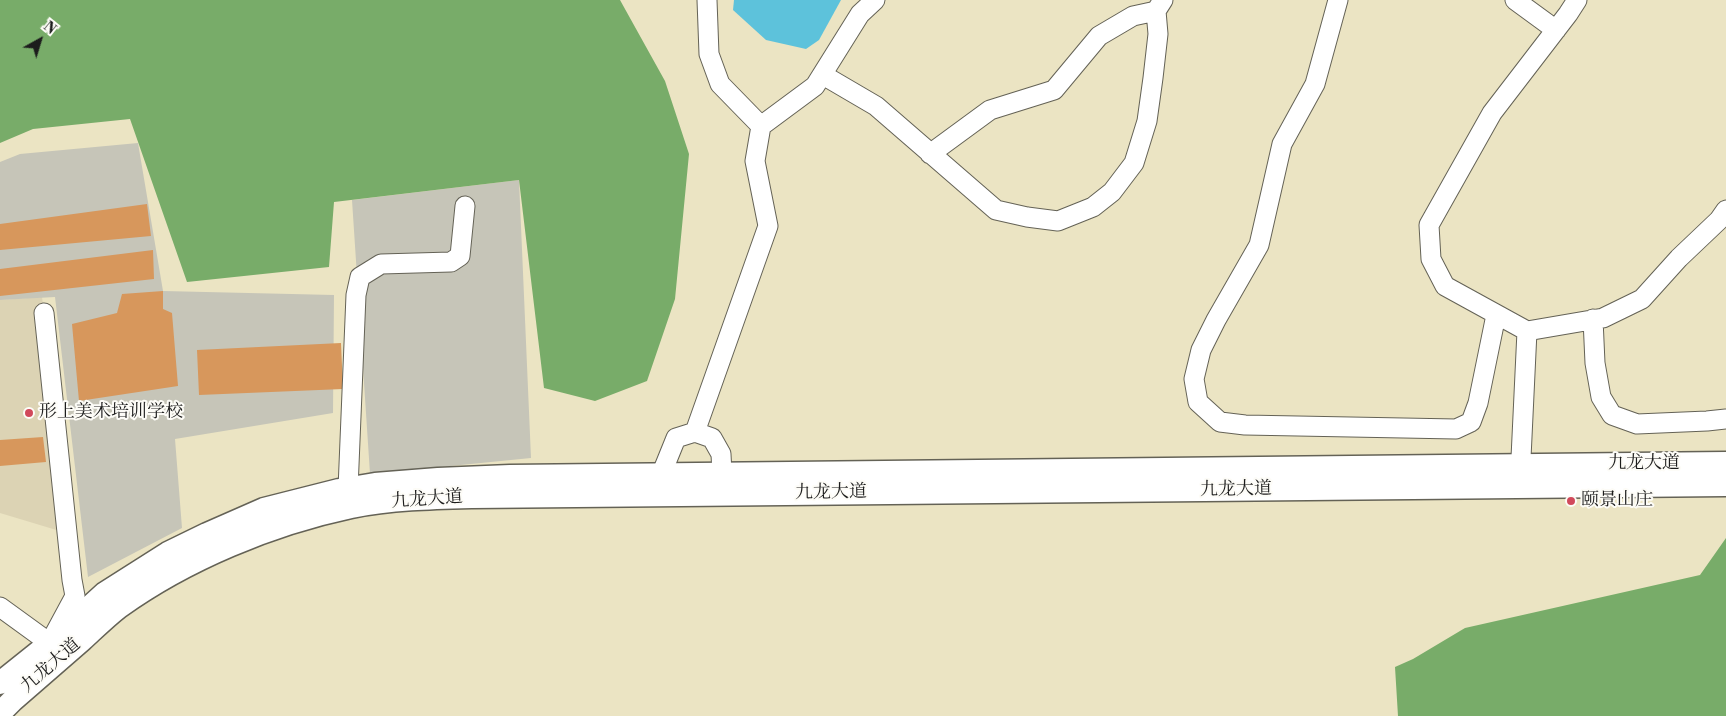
<!DOCTYPE html>
<html>
<head>
<meta charset="utf-8">
<style>
  body { margin:0 }
  #map { position:relative; width:1726px; height:716px; overflow:hidden; background:#ebe4c3; font-family:"Libre Bodoni",serif }
  canvas { display:block }
  .north { position:absolute; left:15px; top:15px; width:50px; height:50px; -webkit-text-stroke:4px #fdfcf7; paint-order:stroke; rotate:39deg; font-size:14px; font-weight:700; line-height:20px; text-align:center; color:#1c1c1c }
  .north::after { content:''; display:block; margin:auto; width:18px; height:22px; background:#1c1c1c; clip-path:polygon(50% 0,100% 100%,50% 72%,0 100%) }
</style>
</head>
<body>
<div id="map">
<canvas width="1726" height="716"></canvas>
<div class="north">N</div>
</div>
<script>
const ctx = document.querySelector('canvas').getContext('2d');
ctx.lineJoin = 'round';
function fill(path, color) { ctx.fillStyle = color; ctx.fill(path, 'evenodd'); }
function stroke(path, color, width, dash) { ctx.strokeStyle = color; ctx.lineWidth = width; ctx.lineCap = dash ? 'butt' : 'round'; ctx.setLineDash(dash || []); ctx.stroke(path); }
function label(font, color, halo, rows, align = 'center') {
  ctx.font = font + ' "Libre Bodoni","Noto Serif SC",serif'; ctx.lineWidth = 4; ctx.setLineDash([]); ctx.textBaseline = 'middle'; ctx.strokeStyle = halo; ctx.fillStyle = color; for (const [text, x, y, turn = 0] of rows) {
    ctx.save(); ctx.translate(x, y); ctx.rotate((+turn || 0) * Math.PI / 180); ctx.textAlign = isNaN(turn) ? turn : align; if (halo) ctx.strokeText(text, 0, 0); ctx.fillText(text, 0, 0); ctx.restore();
  }
}
fill(new Path2D(`
  M42 297 73 535 0 513V300Z`), '#dcd3b4');
fill(new Path2D(`
  M138 143 163 291 334 295 333 413 175 439 182 528 88 577 55 297 0 300V162L20 154Z
  M519 180 531 458 370 474 352 200Z`), '#c6c5b8');
fill(new Path2D(`
  M0 0H620L665 81 689 154 675 299 647 381 595 401 544 388 519 180 334 202 329 267 187 282 130 119 33 129 0 143Z
  M1726 538V716H1398L1395 667 1413 659 1465 628 1700 575Z`), '#78ac69');
fill(new Path2D(`
  M734 0H841L819 40 806 49 766 40 733 10Z`), '#5dc2db');
fill(new Path2D(`
  M147 204 151 236 0 250V224Z
  M153 250 154 279 0 296V269Z
  M163 291V309L172 313 178 386 79 401 72 324 117 313 122 294Z
  M341 343 343 389 199 395 197 350Z
  M43 437 46 462 0 466V440Z`), '#d7975c');
const minor = new Path2D(`
  M1338 0 1315 84 1282 144 1259 245 1216 320 1201 350 1194 379 1198 402 1220 422 1245 425 1456 429 1471 422 1478 403 1496 315
  M1515 0 1556 30
  M1577 0 1568 14 1492 113 1429 225 1431 259 1445 286 1527 331 1603 318 1642 299 1679 258 1719 220 1726 210
  M823 75 876 106 996 210 1027 217 1058 221 1093 207 1112 192 1134 163 1147 121 1153 78 1158 34 1156 11 1163 0
  M761 126 815 86 860 14 875 0
  M930 154 990 110 1054 90 1099 36 1133 16 1156 11
  M44 313 72 580 75 596 54 635
  M1593 319 1595 363 1601 397 1612 415 1637 424 1707 421 1726 419
  M695 432 768 226 755 161 761 126 720 84 709 54 707 0
  M661 475 676 438 695 432 712 438 721 454 722 474
  M1520 479 1527 331
  M348 489 356 295 360 277 381 264 451 262 460 256 465 206
  M0 607 62 652`);
const major = new Path2D(`
  M0 683 50 643 105 593 168 553 207 534 264 509 339 490 375 484 438 479 510 476 1726 463
  M0 713 13 700C36 680 59 660 82 640 94 629 106 617 119 607 186 559 271 524 351 507 391 499 432 498 472 497L1726 485`);
stroke(minor, '#646256', 21);
stroke(major, '#646256', 25);
stroke(minor, '#fff', 19);
stroke(major, '#fff', 22);
for (const [x, y, r, color] of [
  [29,413,5,"#d1495b"],
  [1571,501,5,"#d1495b"]
]) { const dot = new Path2D(); dot.arc(x, y, r, 0, 2 * Math.PI); ctx.fillStyle = color; ctx.fill(dot); stroke(dot, '#fdfcf7', 2); }
label('18px', '#1c1c1c', '#fdfcf7', [
  ["形上美术培训学校",39,413],
  ["颐景山庄",1581,501]
], 'left');
label('18px', '#1c1c1c', '#fdfcf7', [
  ["九龙大道",1644,464],
  ["九龙大道",1236,490,-1],
  ["九龙大道",831,493,-1],
  ["九龙大道",427,500,-4],
  ["九龙大道",51,666,-41]
]);
</script>
</body>
</html>
